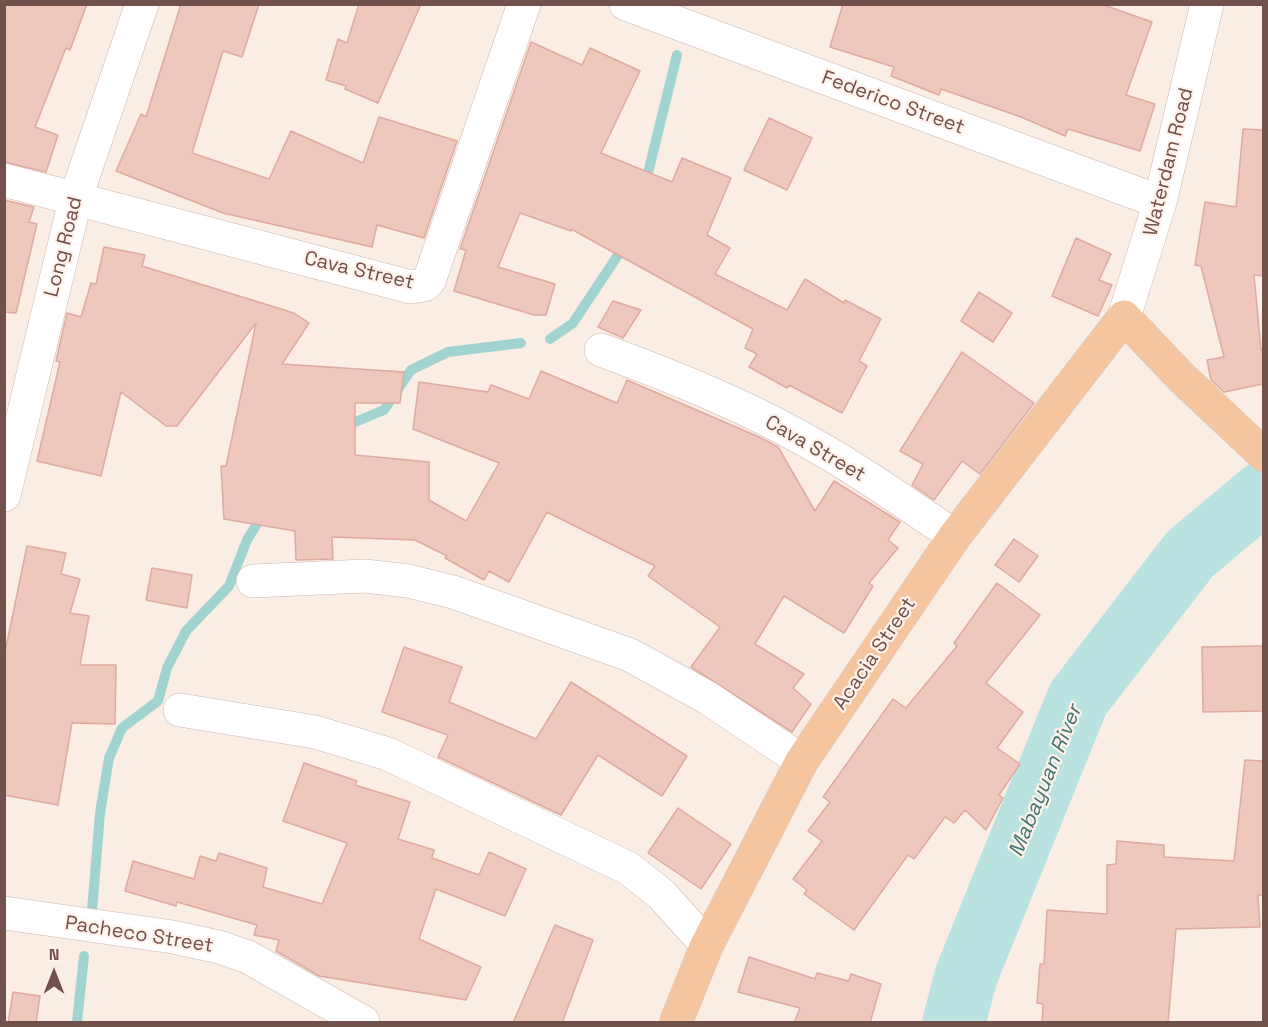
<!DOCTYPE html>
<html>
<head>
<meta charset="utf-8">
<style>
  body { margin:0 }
  #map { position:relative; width:1268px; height:1027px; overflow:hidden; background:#faede4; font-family:"Space Grotesk",sans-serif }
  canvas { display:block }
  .frame { position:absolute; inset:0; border:6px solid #71514b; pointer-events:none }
  .north { position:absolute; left:24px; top:943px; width:60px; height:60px; -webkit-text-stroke:4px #fef2ea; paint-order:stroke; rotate:0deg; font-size:16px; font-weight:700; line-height:24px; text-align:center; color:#71514b }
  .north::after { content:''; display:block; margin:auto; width:21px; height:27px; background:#71514b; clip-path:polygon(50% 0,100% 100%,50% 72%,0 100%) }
</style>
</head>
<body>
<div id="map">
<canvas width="1268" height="1027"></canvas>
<div class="frame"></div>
<div class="north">N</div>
</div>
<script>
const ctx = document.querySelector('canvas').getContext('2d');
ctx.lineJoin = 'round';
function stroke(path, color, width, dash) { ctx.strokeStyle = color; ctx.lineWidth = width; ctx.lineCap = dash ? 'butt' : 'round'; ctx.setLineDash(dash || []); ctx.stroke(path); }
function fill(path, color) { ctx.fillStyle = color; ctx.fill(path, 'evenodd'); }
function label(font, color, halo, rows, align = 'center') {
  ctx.font = font + ' "Space Grotesk",sans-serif'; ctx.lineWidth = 4.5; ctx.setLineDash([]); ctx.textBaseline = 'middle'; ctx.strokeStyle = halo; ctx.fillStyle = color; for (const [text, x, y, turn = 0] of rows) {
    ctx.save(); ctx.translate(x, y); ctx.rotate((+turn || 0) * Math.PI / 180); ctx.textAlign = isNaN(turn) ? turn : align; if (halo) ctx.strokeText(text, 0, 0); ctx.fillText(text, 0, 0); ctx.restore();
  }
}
stroke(new Path2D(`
  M645 185 677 55
  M550 339 573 323 626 243
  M345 429 348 425 384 410 411 370 448 352 521 343
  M91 923 100 813 109 758 122 728 158 701 167 668 186 631 229 586 247 540 263 514
  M77 1022 84 956`), '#a1d4d1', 10);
stroke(new Path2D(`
  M954 1022 966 976 1078 699 1190 554 1264 492`), '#bae2e0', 63);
const building = new Path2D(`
  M4 4H87L70 50 66 48 35 127 58 135 46 172 4 162Z
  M181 4H259L242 57 223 51 192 153 269 179 291 131 363 163 379 117 457 141 424 238 377 225 372 247 223 213 116 171 141 114 146 117Z
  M359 4H421L378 103 345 89 346 86 326 80 338 39 347 43Z
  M843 4H1101L1152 22 1126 95 1155 104 1140 151 1068 129 1065 136 1021 117 941 89 939 95 891 76 894 67 830 47Z
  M531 42 582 65 590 48 640 71 601 153 672 182 682 158 731 178 707 235 730 248 715 274 787 310 805 279 844 303 845 300 881 319 859 361 867 366 842 413 789 385 787 388 749 367 757 354 745 348 753 329 571 229V231L520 213 498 267 555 284 546 315H534L454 291 466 250 460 249Z
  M769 118 812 138 787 190 744 170Z
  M1243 129 1263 130V276L1254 275 1261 350 1263 349V384L1224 392 1211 380 1207 360 1224 357 1201 266 1195 265 1205 202 1236 207Z
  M4 200 34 207 29 222 37 224 16 313 4 312Z
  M1076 238 1111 254 1099 280 1112 285 1098 316 1052 296Z
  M104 247 145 255 142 266 294 313 309 323 282 364 404 372 400 403H355V455L429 462V500L466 521 499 463 413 429 419 382 488 392 491 385 529 399 541 371 617 403 627 380 759 437 778 447 815 511 834 481 900 522 888 540 898 548 869 583 873 586 844 633 784 596 755 644 804 674 793 688 811 704 792 732 691 667 720 627 648 576 655 566 547 512 509 582 489 571 484 580 445 558 447 556 415 540 332 537 333 559 296 560 295 531 224 519 221 466H226L256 323 177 426H166L121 392 101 476 37 461 60 362 56 361 67 313 81 317 91 283 96 284Z
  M979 292 1012 313 993 342 961 321Z
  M613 301 641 310 623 338 598 327Z
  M962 352 1034 403 980 474 962 461 934 500 912 485 923 464 900 451Z
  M1014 539 1038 556 1019 582 995 565Z
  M27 546 66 553 61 574 80 579 70 613 89 616 80 665H116L115 724 72 723 58 805 4 795V657Z
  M152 568 192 575 187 608 146 600Z
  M997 583 1040 615 986 683 1023 712 997 748 1020 764 999 795 1003 798 986 830 965 810 954 823 945 817 914 859 908 855 854 930 804 894 807 890 793 879 822 841 808 831 830 802 823 797 893 699 906 708 957 646 954 643Z
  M1263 646V711L1203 712 1202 647Z
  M404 647 462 667 449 702 536 739 571 682 687 756 662 796 598 755 561 815 438 757 448 735 382 712Z
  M1245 760 1263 761V895H1258L1260 927 1176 929 1168 1023H1042L1043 1004 1037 1003 1040 964H1044L1047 910 1107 914V865L1116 864 1117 841 1164 845V857L1234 861Z
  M304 763 357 781 355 785 410 802 398 839 434 850 432 858 479 875 489 852 526 869 505 916 436 889 419 939 481 967 466 1000 319 976 276 951 279 940 254 935 257 925 177 902 176 906 125 891 133 861 194 879 200 856 216 861 219 853 267 868 263 887 322 904 347 843 283 821Z
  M678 808 731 844 701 889 648 853Z
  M555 925 593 940 562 1023H513Z
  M749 957 815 979 817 973 849 981 851 974 881 984 870 1023H794L800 1008 738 992Z
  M13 992 40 996 36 1023H8Z`);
fill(building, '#eec7bd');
stroke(building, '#dfab9f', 1.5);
const minor = new Path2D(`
  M626 4 1160 202
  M4 180 411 287 424 285 429 281 524 4
  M1124 317 1160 202 1207 4
  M601 350C677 378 751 408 821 449 867 475 910 507 955 536
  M4 495 76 197 142 4
  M253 581 365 576 408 581 453 592 630 655 708 698 802 761
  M180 710 315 732 388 754 628 868 661 894 707 945
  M4 913 173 937 219 947 248 957 363 1022`);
const major = new Path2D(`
  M676 1022 707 945 802 761 955 536 1124 317 1181 377 1264 455`);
stroke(minor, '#cdb6ae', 34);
stroke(major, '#d4cbc9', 34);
stroke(minor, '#fff', 33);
stroke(major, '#f5c5a0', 33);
label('20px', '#71514b', '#fef2ea', [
  ["Federico Street",893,103,20],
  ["Waterdam Road",1169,162,-76],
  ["Long Road",64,247,-76],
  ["Cava Street",359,271,13],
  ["Cava Street",815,449,30],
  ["Acacia Street",875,654,-56],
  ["Pacheco Street",139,935,9]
]);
label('italic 21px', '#407674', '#fef2ea', [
  ["Mabayuan River",1046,781,-68]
]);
</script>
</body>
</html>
